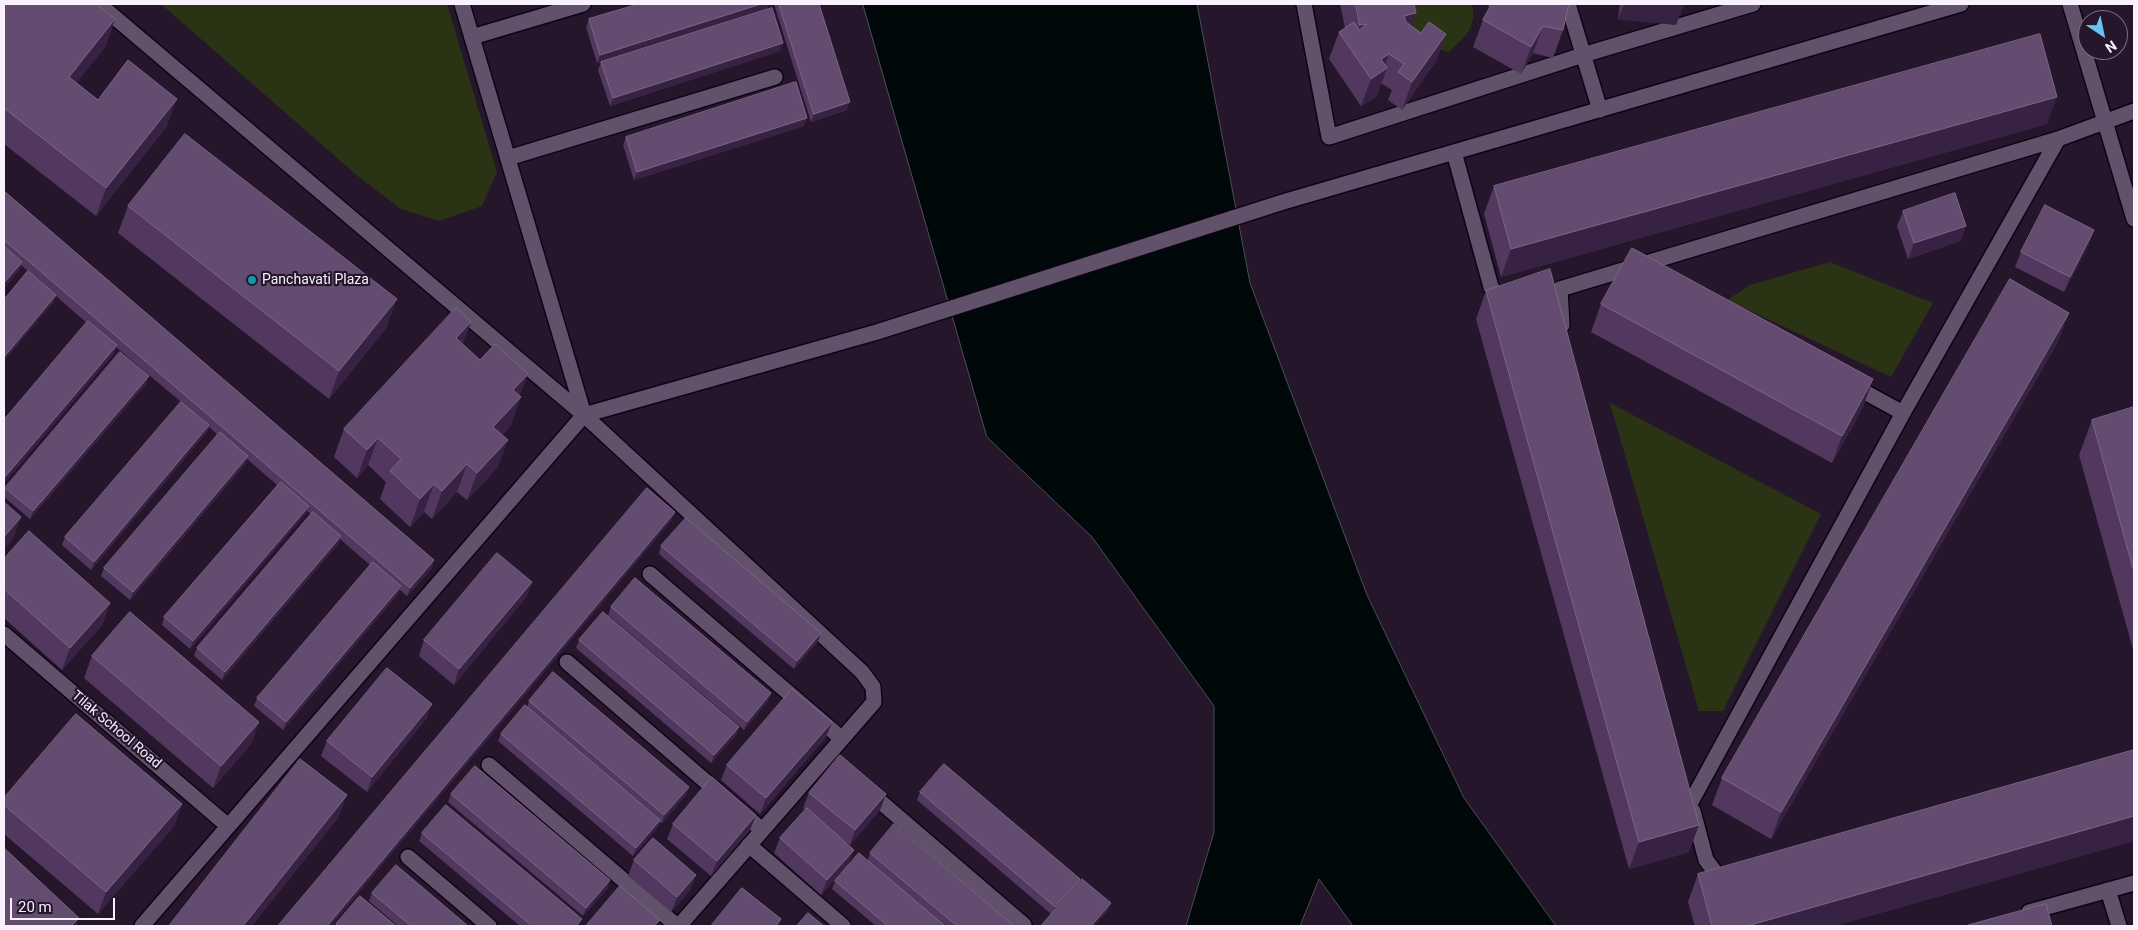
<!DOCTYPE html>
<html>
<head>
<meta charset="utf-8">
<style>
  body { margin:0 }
  #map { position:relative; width:2138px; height:930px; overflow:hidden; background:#25162c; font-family:Roboto,sans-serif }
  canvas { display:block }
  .frame { position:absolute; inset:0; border:5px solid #f9f1fe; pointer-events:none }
  .north { position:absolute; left:2078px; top:10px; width:50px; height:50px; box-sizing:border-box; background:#25162c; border:1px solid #7a6e80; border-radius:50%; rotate:146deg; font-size:14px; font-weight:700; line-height:20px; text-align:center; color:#f9f1fe }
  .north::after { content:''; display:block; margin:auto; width:18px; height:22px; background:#69c3f1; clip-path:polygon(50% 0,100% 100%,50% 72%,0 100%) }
  .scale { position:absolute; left:10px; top:898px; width:105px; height:22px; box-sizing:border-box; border:2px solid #f9f1fe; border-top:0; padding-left:6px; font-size:15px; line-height:18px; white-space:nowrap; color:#f9f1fe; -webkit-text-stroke:4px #25162c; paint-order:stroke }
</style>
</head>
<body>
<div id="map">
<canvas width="2138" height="930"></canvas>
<div class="frame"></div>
<div class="north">N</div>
<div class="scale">20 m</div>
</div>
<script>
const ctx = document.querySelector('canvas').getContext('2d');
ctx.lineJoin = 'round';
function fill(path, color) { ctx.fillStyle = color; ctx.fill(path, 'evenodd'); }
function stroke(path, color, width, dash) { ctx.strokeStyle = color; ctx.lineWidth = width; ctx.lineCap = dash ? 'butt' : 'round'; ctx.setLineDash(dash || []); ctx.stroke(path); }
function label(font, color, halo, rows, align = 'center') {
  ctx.font = font + ' Roboto,sans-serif'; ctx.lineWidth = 4.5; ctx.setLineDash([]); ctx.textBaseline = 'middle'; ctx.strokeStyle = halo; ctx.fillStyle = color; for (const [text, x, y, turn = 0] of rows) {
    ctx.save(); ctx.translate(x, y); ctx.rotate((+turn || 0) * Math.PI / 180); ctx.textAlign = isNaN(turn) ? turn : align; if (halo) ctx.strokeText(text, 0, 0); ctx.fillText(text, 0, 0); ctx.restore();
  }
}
fill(new Path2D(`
  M161 4H447L497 172 482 206 439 221 401 209 360 178Z
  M1407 4H1472C1478 27 1464 38 1449 52L1423 45 1412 25Z
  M1830 262 1933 303 1891 377 1727 300 1750 285Z
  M1610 403 1821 514 1723 711H1699Z`), '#2a3415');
const water = new Path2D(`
  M863 4H1197L1250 283 1367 595 1464 798 1556 926H1353L1319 879 1300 926H1186L1214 832V706L1092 537 987 437Z`);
fill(water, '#000809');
stroke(water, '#4b4e52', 1);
const lane = new Path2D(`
  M472 37 583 4
  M508 158 775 77
  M650 574 841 738
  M567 662 762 830
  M489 765 677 926
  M868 791 1024 925
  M749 845 843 926
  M408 857 489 926`);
const street = new Path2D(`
  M99 4 584 415 862 672 873 687 874 702 679 926
  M462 4 584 415
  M1304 4 1329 137 1583 55 1753 4
  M1568 4 1600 110
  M2070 4 2134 219
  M1454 152 1491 287 1498 296 1507 299
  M1562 325 1560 289 2058 139 2134 111
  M1850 384 1903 413
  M4 634 228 826
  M1691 802 1903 413 2058 139
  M1693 811 1706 860 1718 876 1729 877
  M2108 890 2119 926
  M2029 912 2134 883
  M142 926 584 415 877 332 1283 202 1961 4`);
stroke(lane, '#0e0314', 18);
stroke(street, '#0e0314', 18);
stroke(lane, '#62516b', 15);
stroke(street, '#62516b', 15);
fill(new Path2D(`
  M4 4 115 19 105 47 76 83 98 100 167 126 96 216 4 144Z
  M774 4H819L847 110 811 122Z
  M1340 4H1414L1411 26 1421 33 1446 34 1436 61 1402 110 1388 100 1392 90 1381 83 1377 96 1361 106 1329 59 1339 32 1345 28Z
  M1488 4H1569L1563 30 1553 58 1533 53 1521 74 1473 47 1483 20 1489 9Z
  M1620 4H1684L1676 25 1618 19Z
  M767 9 597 63 586 27 589 19Z
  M780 51 610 106 598 70 601 62Z
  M2047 124 1501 277 1484 214 1494 186Z
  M804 126 634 180 623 145 626 137Z
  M4 191 432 568 407 596 400 590 398 594 283 730 254 706 257 698 370 565 340 539 338 544 222 680 194 656 197 648 311 514 307 511 306 513 190 649 162 625 164 617 277 485 247 459 245 464 130 600 101 576 104 568 218 435 209 427 206 433 91 570 62 545 65 537 181 402 116 347 114 353 4 483V420L87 323 56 296 53 303 28 271 21 265 19 270 4 288Z
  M128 206 387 327 329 399 118 233Z
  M1903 211 1966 226 1960 241 1908 259 1897 226Z
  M2094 230 2088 246 2064 292 2015 267 2021 252Z
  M1486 291 1689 852 1629 869 1476 319Z
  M1601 304 1873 379 1863 407 1832 463 1591 332Z
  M2059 340 1771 839 1712 805 1722 778Z
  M463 344 480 360 528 374 519 396 511 425 502 435 498 467 467 500 457 492 432 519 424 512 410 527 380 499 386 482 368 465 357 478 334 457 344 429Z
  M146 384 30 519 4 497V491L5 488Z
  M2134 407V653L2079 455 2092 420Z
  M661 546 818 641 794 669 659 554Z
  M4 559 110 603 102 625 62 670 4 618Z
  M532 582 526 597 454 685 419 656 424 640Z
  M611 607 768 701 744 730 608 615Z
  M579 640 739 727 736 735 711 763 576 648Z
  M92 656 259 722 251 744 213 788 84 678Z
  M529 701 689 787 686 795 662 823 660 822 657 828 633 856 498 741 501 734 527 707Z
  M432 704 426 719 367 792 321 756 327 741Z
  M832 722 826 737 760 814 721 780 727 765Z
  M2134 750V841L1834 926H1695L1688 902 1698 874Z
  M920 792 1080 879 1078 883 1108 911 1051 914 917 800Z
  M809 793 886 794 880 810 850 845 843 840 848 865 868 860 870 853 1014 926H876L832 889 835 881 846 867 821 895 774 853 780 838 805 810 803 808Z
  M451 794 608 888 583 916 448 802Z
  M4 798 182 804 174 826 98 914 4 834Z
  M756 815 750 830 711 876 667 839 673 824Z
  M422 833 579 926H520L419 841Z
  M634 860 690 890 671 912 628 876Z
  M372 893 468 926H398L369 901Z`), '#52385f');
fill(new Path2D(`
  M761 4H769L767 9 597 63 600 55Z
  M1624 4H1684L1676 25 1618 19Z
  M1416 13 1406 41 1404 16Z
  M115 19 105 47 59 105 69 77Z
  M1367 24 1351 50 1360 25Z
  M1543 26 1533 53 1521 74 1531 47Z
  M1446 34 1436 61 1402 110 1412 82Z
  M783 43 780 51 610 106 613 98Z
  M1389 54 1383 71 1387 68 1377 96 1361 106 1371 79 1381 59Z
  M2057 97 2047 124 1501 277 1511 249Z
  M177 99 167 126 96 216 106 188Z
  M850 102 847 110 811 122 814 114Z
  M807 118 804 126 634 180 637 172Z
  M1966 226 1960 241 1908 259 1914 243Z
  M2094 230 2088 246 2064 292 2070 277Z
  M22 262 19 270 4 288V283Z
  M56 295 53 303 4 361V357Z
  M397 299 387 327 329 399 339 371Z
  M2069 313 2059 340 1771 839 1781 812Z
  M471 322 461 349 456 338Z
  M117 345 114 353 4 483V478Z
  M528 374 518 400 521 397 511 425 483 454 493 427 513 390Z
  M149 376 146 384 30 519 33 511Z
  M1873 379 1863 407 1832 463 1842 436Z
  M209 425 206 433 91 570 94 562Z
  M378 438 368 465 357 478 367 450Z
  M508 440 498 467 467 500 477 473Z
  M248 456 245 464 130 600 133 592Z
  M467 464 457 492 432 519 442 491Z
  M434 484 424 512 410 527 420 499Z
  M309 506 306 513 190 649 193 641Z
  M675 512 672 520 331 926H327Z
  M21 517 13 539 4 550V537Z
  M341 536 338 544 222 680 225 672Z
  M434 560 432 568 407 596 410 588Z
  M532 582 526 597 454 685 459 669Z
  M401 586 398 594 283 730 286 722Z
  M110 603 102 625 62 670 70 648Z
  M821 633 818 641 794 669 797 661Z
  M771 693 768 701 744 730 747 722Z
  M432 704 426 719 367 792 372 777Z
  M259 722 251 744 213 788 221 766Z
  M832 722 826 737 760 814 766 798Z
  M739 727 736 735 711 763 714 755Z
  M689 787 686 795 662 823 664 815Z
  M886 794 880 810 850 845 855 830Z
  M347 795 339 817 252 926H243Z
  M182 804 174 826 98 914 106 892Z
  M756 815 750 830 711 876 717 861Z
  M2134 816V841L1834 926H1747Z
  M660 820 657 828 633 856 636 848Z
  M1699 825 1689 852 1629 869 1639 842Z
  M854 850 848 865 821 895 827 880Z
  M696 875 690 890 671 912 677 897Z
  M1080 879 1077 887 1052 915 1055 907Z
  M610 880 608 888 583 916 586 908Z
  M1111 903 1108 911 1094 926H1091Z
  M79 918 76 926H71Z
  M582 919 579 926H576Z
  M781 919 779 926H776Z`), '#382243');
const building = new Path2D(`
  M4 4H96L115 19 69 77 98 100 128 60 177 99 106 188 4 108Z
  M639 4H761L600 55 589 19Z
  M779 4H819L850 102 814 114Z
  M1356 4H1414L1416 13 1404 16 1406 22 1421 33 1429 22 1446 34 1412 82 1398 72 1404 64 1389 54 1381 59 1387 68 1371 79 1339 32 1354 22 1359 30 1367 24 1360 25Z
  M1492 4H1569L1563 30 1543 26 1531 47 1483 20Z
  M772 8 783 43 613 98 601 62Z
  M2040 34 2057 97 1511 249 1494 186Z
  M796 82 807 118 637 172 626 137Z
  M185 134 397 299 339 371 128 206Z
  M4 191 434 560 410 588 4 240Z
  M1955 193 1966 226 1914 243 1903 211Z
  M2045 205 2094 230 2070 277 2021 252Z
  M4 246 22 262 4 283Z
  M1632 248 1873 379 1842 436 1601 304Z
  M1550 269 1699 825 1639 842 1486 291Z
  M28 271 56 295 4 357V300Z
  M2010 279 2069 313 1781 812 1722 778Z
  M456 308 471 322 456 338 480 360 495 344 528 374 513 390 521 397 493 427 508 440 477 473 467 464 442 491 434 484 420 499 390 471 401 459 378 438 367 450 344 429Z
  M88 321 117 345 4 478V420Z
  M120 352 149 376 33 511 5 488Z
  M181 402 209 425 94 562 65 537Z
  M2134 407V572L2092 420Z
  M220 432 248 456 133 592 104 568Z
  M281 482 309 506 193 641 164 617Z
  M647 488 675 512 327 926H278Z
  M4 502 21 517 4 537Z
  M313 512 341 536 225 672 197 648Z
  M686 518 821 633 797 661 661 546Z
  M29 531 110 603 70 648 4 589V559Z
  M497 553 532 582 459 669 424 640Z
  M373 562 401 586 286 722 257 698Z
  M635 578 771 693 747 722 611 607Z
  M130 612 259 722 221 766 92 656Z
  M603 612 739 727 714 755 579 640Z
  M387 668 432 704 372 777 327 741Z
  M553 672 689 787 664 815 529 701Z
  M792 689 832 722 766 798 727 765Z
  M525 705 660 820 636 848 501 734Z
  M76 714 182 804 106 892 4 805V798Z
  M2134 750V816L1747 926H1712L1698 874Z
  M840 755 886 794 855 830 809 793Z
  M300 759 347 795 243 926H169Z
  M944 764 1080 879 1055 907 920 792Z
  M475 766 610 880 586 908 451 794Z
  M712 777 756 815 717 861 673 824Z
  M446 805 582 919 576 926H532L422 833Z
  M807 808 854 850 827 880 780 838Z
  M894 824 1014 926H957L870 853Z
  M653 838 696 875 677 897 634 860Z
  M4 848 79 918 71 926H4Z
  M859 853 945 926H888L835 881Z
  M396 865 468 926H411L372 893Z
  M1082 879 1111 903 1091 926H1041Z
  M620 886 660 920 654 926H586Z
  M742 888 781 919 776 926H711Z
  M360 896 396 926H338L336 924Z
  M2046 904 2052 926H1965Z
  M808 913 824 926H797Z`);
fill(building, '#644c70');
stroke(building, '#7b6686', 1);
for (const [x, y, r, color] of [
  [252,280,5,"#0f9aa8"]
]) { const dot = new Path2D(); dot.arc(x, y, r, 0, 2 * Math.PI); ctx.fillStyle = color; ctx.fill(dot); stroke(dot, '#25162c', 2); }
label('14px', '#f9f1fe', '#25162c', [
  ["Panchavati Plaza",262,280]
], 'left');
label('14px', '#f9f1fe', '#25162c', [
  ["Tilak School Road",116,730,40]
]);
</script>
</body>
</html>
